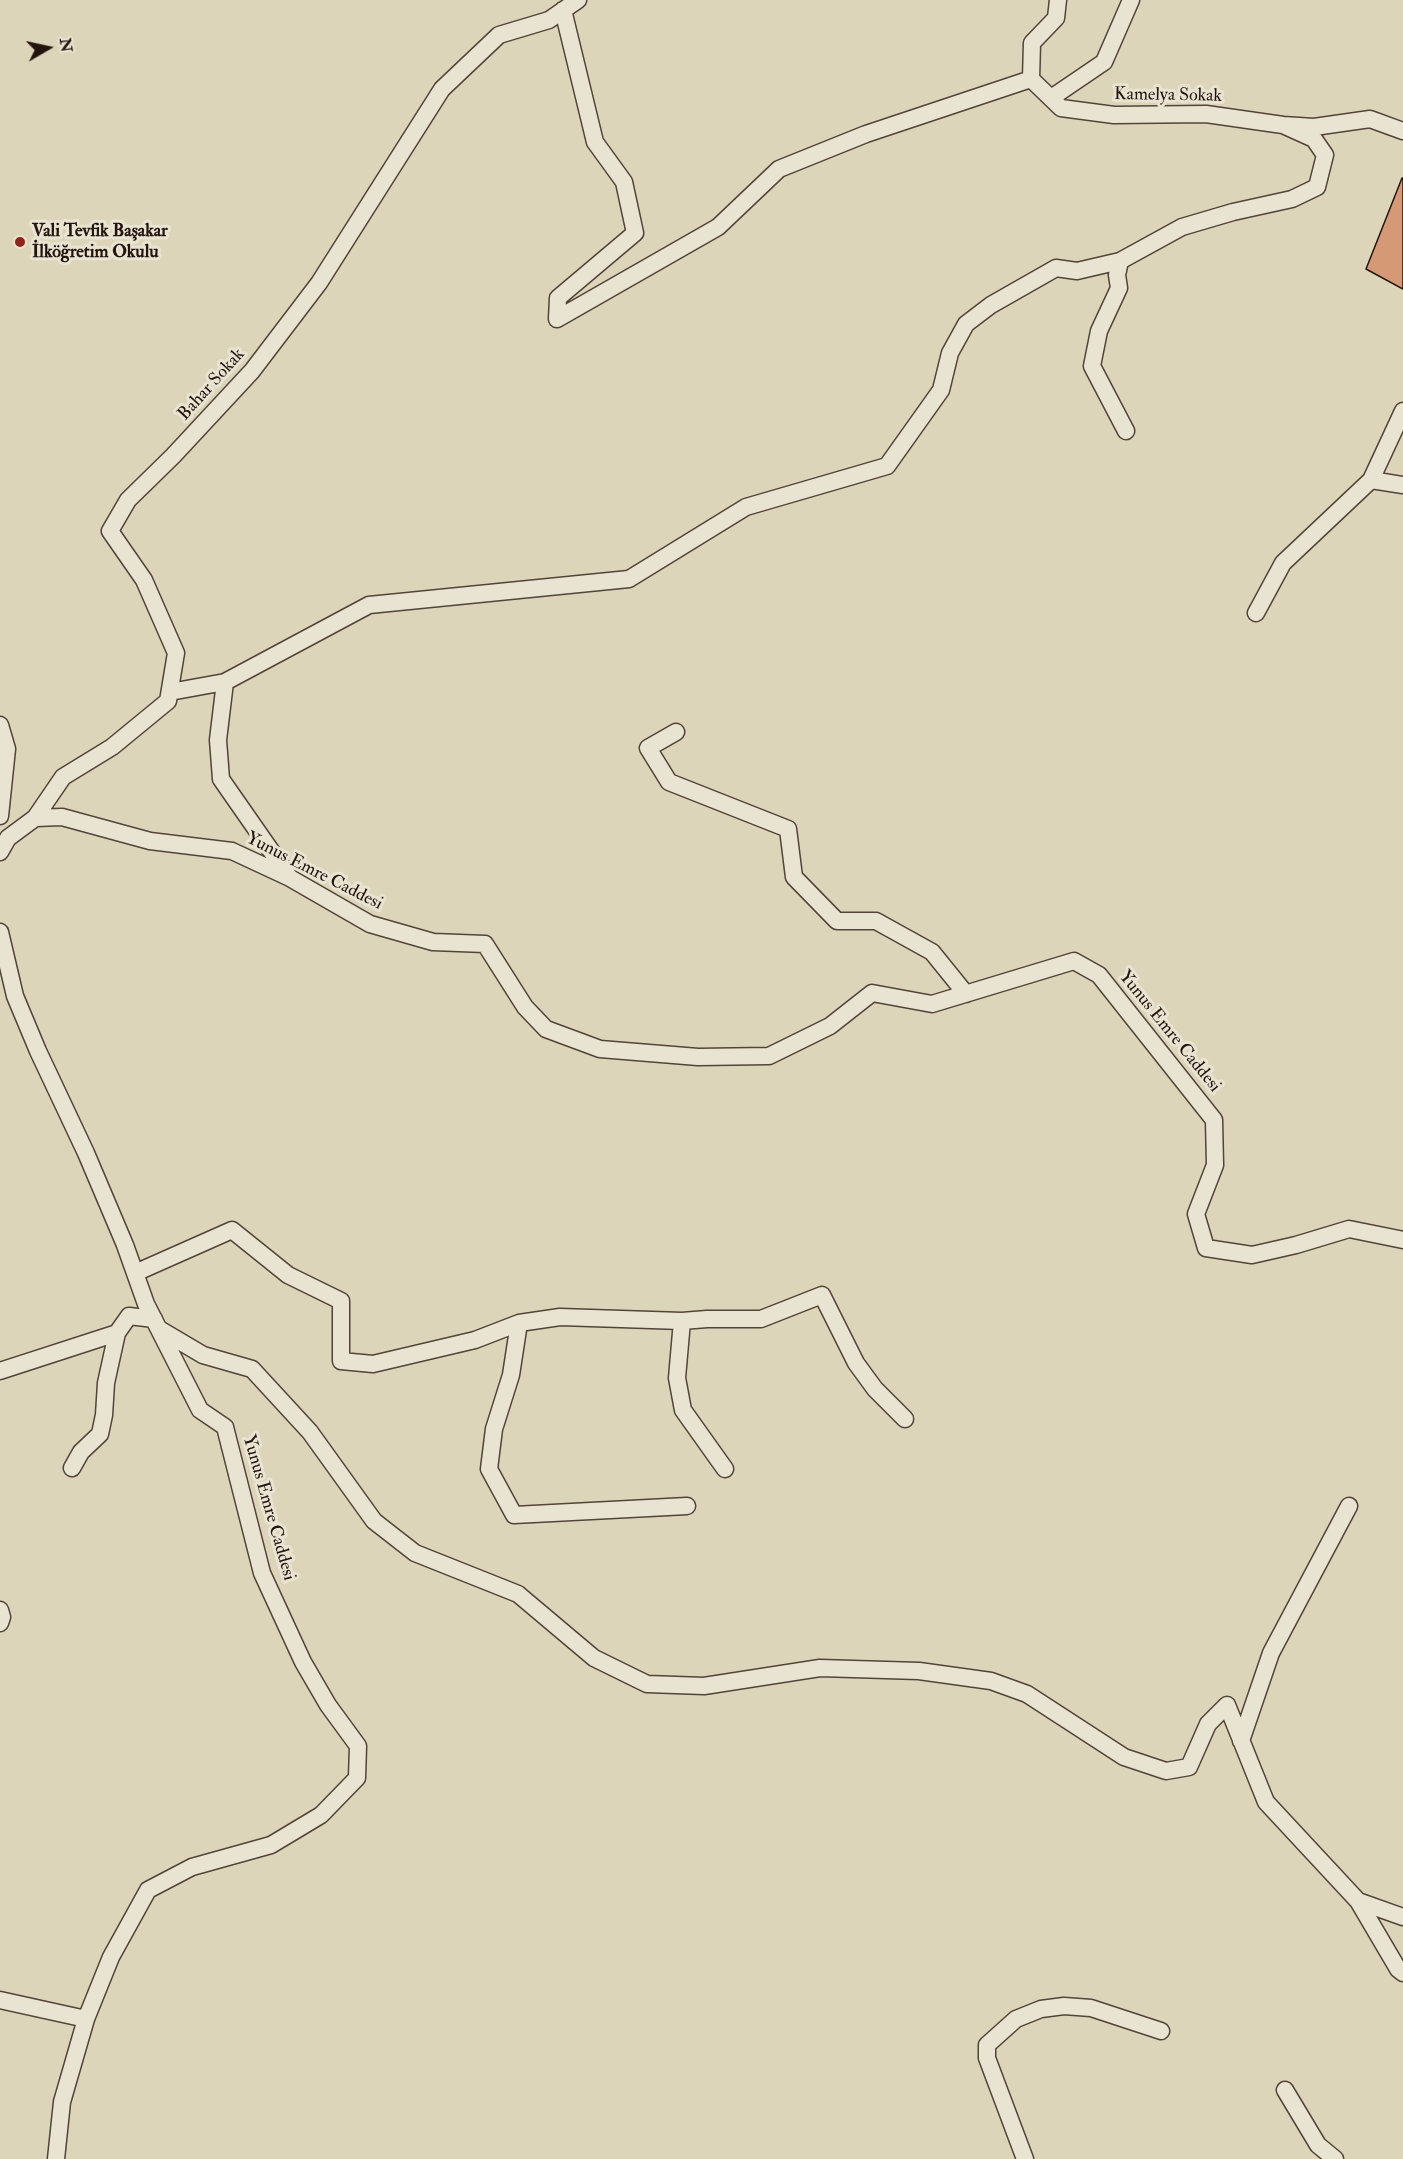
<!DOCTYPE html>
<html>
<head>
<meta charset="utf-8">
<style>
  body { margin:0 }
  #map { position:relative; width:1403px; height:2159px; overflow:hidden; background:#ddd5b9; font-family:"IM FELL Double Pica",serif }
  canvas { display:block }
  .north { position:absolute; left:18px; top:18px; width:60px; height:60px; -webkit-text-stroke:4px #e9e4d2; paint-order:stroke; rotate:81deg; font-size:16px; font-weight:700; line-height:24px; text-align:center; color:#23140d }
  .north::after { content:''; display:block; margin:auto; width:21px; height:27px; background:#23140d; clip-path:polygon(50% 0,100% 100%,50% 72%,0 100%) }
</style>
</head>
<body>
<div id="map">
<canvas width="1403" height="2159"></canvas>
<div class="north">N</div>
</div>
<script>
const ctx = document.querySelector('canvas').getContext('2d');
ctx.lineJoin = 'round';
function fill(path, color) { ctx.fillStyle = color; ctx.fill(path, 'evenodd'); }
function stroke(path, color, width, dash) { ctx.strokeStyle = color; ctx.lineWidth = width; ctx.lineCap = dash ? 'butt' : 'round'; ctx.setLineDash(dash || []); ctx.stroke(path); }
function label(font, color, halo, rows, align = 'center') {
  ctx.font = font + ' "IM FELL Double Pica",serif'; ctx.lineWidth = 6; ctx.setLineDash([]); ctx.textBaseline = 'middle'; ctx.strokeStyle = halo; ctx.fillStyle = color; for (const [text, x, y, turn = 0] of rows) {
    ctx.save(); ctx.translate(x, y); ctx.rotate((+turn || 0) * Math.PI / 180); ctx.textAlign = isNaN(turn) ? turn : align; if (halo) ctx.strokeText(text, 0, 0); ctx.fillText(text, 0, 0); ctx.restore();
  }
}
const building = new Path2D(`
  M1402 178H1403V289L1366 269Z`);
fill(building, '#d59975');
stroke(building, '#23140d', 1.5);
const street = new Path2D(`
  M1058 0 1056 18 1032 43 1031 79 1061 108 1114 115 1206 114 1283 125 1314 127 1370 119 1403 131
  M563 10 595 142 624 182 635 233 558 298 557 319 718 227 779 169 866 134 1031 79
  M1051 98 1104 62 1131 0
  M1126 431 1092 366 1099 331 1119 288 1117 275 1120 261 1182 227 1233 212 1292 199 1317 187 1325 155 1314 139 1283 125
  M1371 480 1403 485
  M1256 613 1283 563 1371 480 1403 411
  M170 692 225 682
  M0 725 7 749 0 816
  M676 732 648 748 669 782 788 829 794 877 837 921H876L932 952 966 994
  M35 818 63 777 112 747 168 701 176 653 144 580 110 531 128 500 173 456 252 371 319 283 442 89 499 35 549 20 578 0
  M0 852 8 838 35 818 62 817 150 841 232 851 290 878 370 924 433 942 485 944 525 1007 546 1029 600 1049 698 1057 769 1056 830 1026 872 993 932 1004 1074 961 1099 975 1214 1120 1215 1165 1196 1214 1206 1248 1252 1255 1296 1245 1349 1229 1403 1240
  M290 878 221 779 218 740 225 682 369 605 629 579 746 507 887 466 941 390 950 353 966 324 991 305 1056 268 1077 271 1120 261
  M0 932 15 996 38 1051 86 1153 125 1245 146 1304 200 1410 225 1427 262 1573 303 1662 328 1705 358 1746 357 1778 321 1815 271 1845 192 1867 148 1890 111 1957 86 2019 62 2102 56 2159
  M135 1273 232 1230 288 1275 341 1301V1361L373 1364 475 1340 519 1323 560 1317 682 1321 707 1319H761L822 1295 856 1363 875 1389 905 1419
  M682 1321 677 1378 683 1410 725 1469
  M519 1323 511 1375 494 1429 489 1469 514 1515 687 1506
  M159 1329 203 1355 252 1369 310 1432 374 1521 415 1553 518 1594 594 1658 647 1684 704 1686 820 1668 919 1671 991 1681 1027 1694 1124 1757 1166 1771 1189 1767 1208 1724 1227 1705 1266 1802 1358 1901 1403 1917
  M0 1371 117 1333
  M72 1468 81 1452 100 1434 104 1415 106 1383 117 1333 129 1316 154 1319
  M0 1610 2 1617 0 1623
  M1241 1741 1271 1653 1349 1506
  M1358 1901 1398 1969 1403 1973
  M0 2000 86 2019
  M1285 2090 1318 2145 1335 2159
  M1025 2159 987 2058V2045L1016 2019 1041 2009 1064 2006 1091 2008 1161 2031`);
stroke(street, '#524438', 19);
stroke(street, '#e9e4d2', 16);
for (const [x, y, r, color] of [
  [20,242,6,"#8f2418"]
]) { const dot = new Path2D(); dot.arc(x, y, r, 0, 2 * Math.PI); ctx.fillStyle = color; ctx.fill(dot); stroke(dot, '#e9e4d2', 2); }
label('18px', '#23140d', '#e9e4d2', [
  ["Kamelya Sokak",1168,96,1],
  ["Bahar Sokak",212,385,-48],
  ["Yunus Emre Caddesi",314,872,27],
  ["Yunus Emre Caddesi",1169,1032,51],
  ["Yunus Emre Caddesi",268,1508,74]
]);
label('bold 18px', '#23140d', '#e9e4d2', [
  ["Vali Tevfik Başakar",32,232],
  ["İlköğretim Okulu",32,253]
], 'left');
</script>
</body>
</html>
